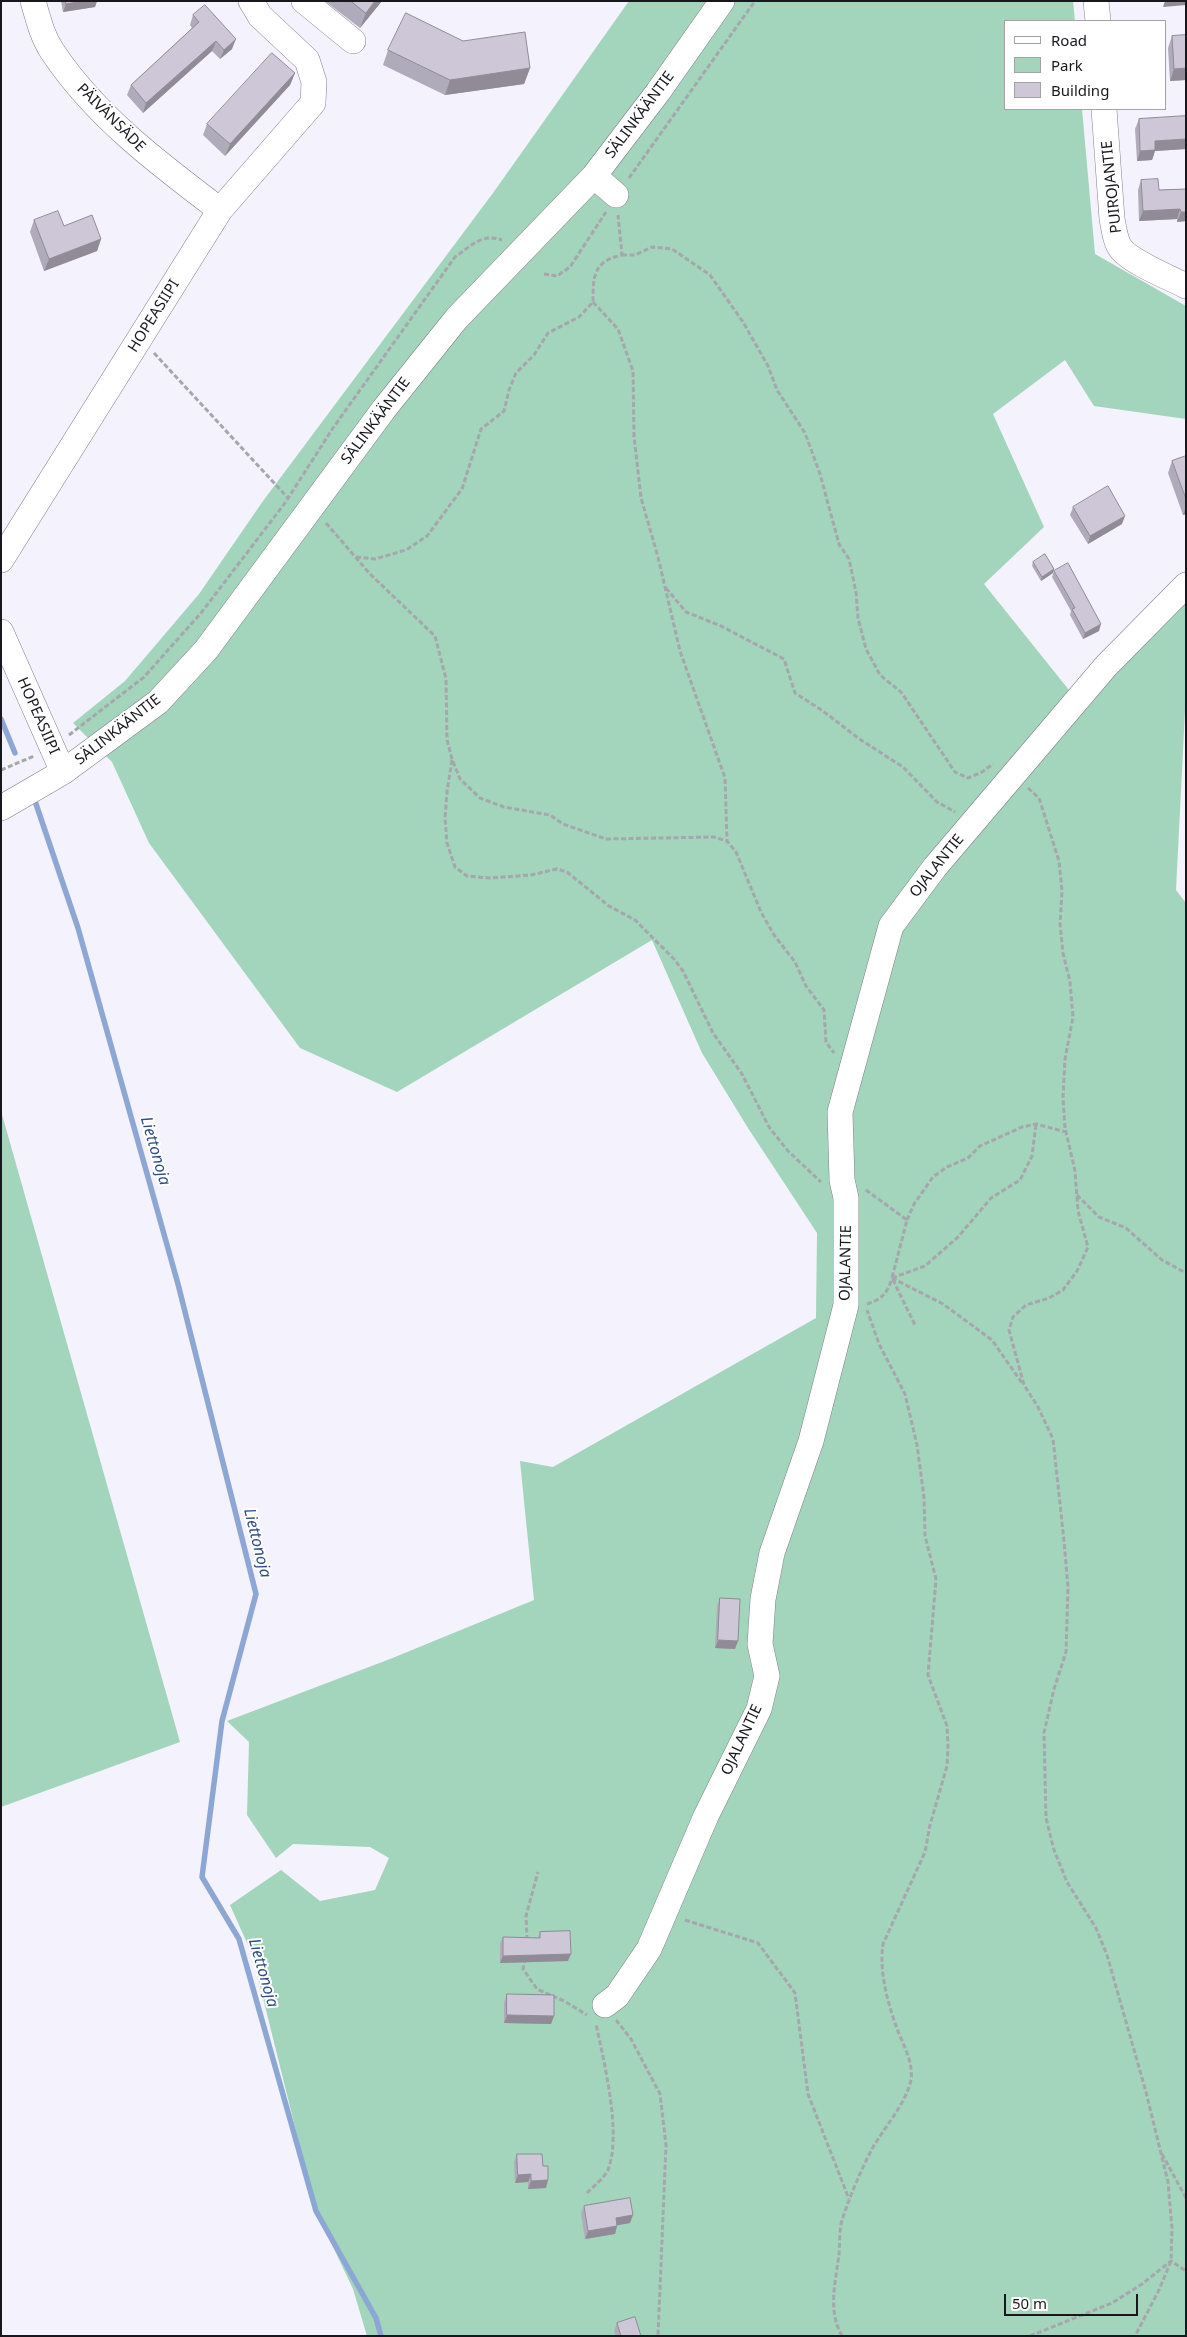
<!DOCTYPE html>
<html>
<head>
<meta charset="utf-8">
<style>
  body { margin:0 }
  #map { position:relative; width:1187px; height:2337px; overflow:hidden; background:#f4f2fc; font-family:"Noto Sans",sans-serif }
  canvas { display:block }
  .frame { position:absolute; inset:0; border:2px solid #19171d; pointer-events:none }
  .legend { position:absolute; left:1004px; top:20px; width:162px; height:90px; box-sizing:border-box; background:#fff; border:1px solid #a3a2a5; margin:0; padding:6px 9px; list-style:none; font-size:15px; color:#19171d }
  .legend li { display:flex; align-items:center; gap:10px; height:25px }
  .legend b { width:25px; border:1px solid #a3a2a5 }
  .scale { position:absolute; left:1004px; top:2294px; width:134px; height:22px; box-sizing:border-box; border:2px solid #19171d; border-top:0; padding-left:6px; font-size:15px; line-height:18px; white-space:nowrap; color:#19171d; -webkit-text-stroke:4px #fff; paint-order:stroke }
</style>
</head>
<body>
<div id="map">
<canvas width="1187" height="2337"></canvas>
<div class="frame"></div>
<ul class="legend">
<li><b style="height:6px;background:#fff"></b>Road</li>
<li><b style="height:14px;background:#a2d5bb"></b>Park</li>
<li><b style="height:14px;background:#cdc7d8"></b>Building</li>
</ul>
<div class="scale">50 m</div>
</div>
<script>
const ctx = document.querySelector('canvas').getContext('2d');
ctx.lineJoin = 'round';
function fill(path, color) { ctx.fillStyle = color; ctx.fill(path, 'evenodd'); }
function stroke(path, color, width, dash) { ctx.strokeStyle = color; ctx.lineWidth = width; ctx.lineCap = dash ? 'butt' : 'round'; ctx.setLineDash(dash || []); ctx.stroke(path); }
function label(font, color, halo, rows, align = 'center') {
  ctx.font = font + ' "Noto Sans",sans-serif'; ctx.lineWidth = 4; ctx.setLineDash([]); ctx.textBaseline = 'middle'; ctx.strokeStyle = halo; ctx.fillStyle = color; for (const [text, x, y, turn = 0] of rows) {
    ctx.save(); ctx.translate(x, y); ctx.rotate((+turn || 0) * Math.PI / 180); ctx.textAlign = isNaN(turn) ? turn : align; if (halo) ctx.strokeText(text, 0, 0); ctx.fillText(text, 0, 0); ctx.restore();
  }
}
fill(new Path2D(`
  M629 1H1073L1075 21H1006V109H1082L1095 254 1186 306V419L1094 406 1065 360 993 414 1044 527 984 584 1081 705 1186 597V691L1176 890 1186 903V2336H367L353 2289 316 2211 252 1954 230 1905 281 1870 320 1901 375 1890 389 1858 370 1847 293 1844 276 1858 247 1815 249 1742 227 1721 390 1659 534 1600 520 1461 553 1467 816 1318 817 1233 748 1128 702 1053 652 940 397 1092 300 1048 149 843 112 762 73 723 125 681 199 594 263 501 493 193Z
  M1 1111 180 1742 1 1807Z`), '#a2d5bb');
stroke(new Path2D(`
  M1 719 15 753
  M35 801 78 928 178 1284 256 1594 222 1721 202 1877 239 1939 316 2211 376 2318 381 2336`), '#8da7d4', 5.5);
const minor = new Path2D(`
  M33 1C38 18 42 36 52 51 95 116 159 164 220 210
  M304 1 353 41
  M1096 1 1098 21
  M1104 109 1112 219C1114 228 1115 241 1121 249 1133 263 1168 277 1186 286
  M594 176 616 195
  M1 560 220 210 313 103 314 82 307 60 260 16 251 1
  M1 632 63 772
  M1 808 63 772 158 702 206 650 384 409 457 318 594 176 658 92 722 1
  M605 2005 617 1996 649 1949 706 1816 759 1709 767 1676 760 1644 763 1599 772 1553 811 1441 846 1305V1198L842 1180 840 1112 891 926 935 867 1106 666 1186 585`);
stroke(minor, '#837f8f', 26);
stroke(new Path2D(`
  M629 178 755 1
  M622 255H635L652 247 672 249 710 275 743 322 768 366 777 390 805 433 820 474 839 544 849 559 856 592 858 618 866 649 880 675 901 692 955 772 968 778 982 772 993 764
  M544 274 557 276 570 267 606 212
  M593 302 618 329 633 371 634 436 641 498 658 557 680 651 725 778 727 841
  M154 353 288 498
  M326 523 370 574 435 636 446 679 447 740 452 759 460 779 480 798 504 807 550 815 563 824 606 839 714 837 727 841 736 852 761 912 774 935 795 962 806 986 824 1010 826 1042 834 1053
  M356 557 375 559 406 550 427 536 462 489 481 429 504 411 509 390 516 373 534 355 548 333 579 317 593 302C593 277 593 261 622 255L618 215
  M666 588 686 612 721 626 784 659 795 693 823 711 858 738 903 767 937 802 955 812
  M69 735 144 677 201 613 285 503 333 428 455 257C471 246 482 233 502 240
  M452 760 447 792 445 818 447 843 455 867 467 876 490 878 531 875 557 869 567 872 609 906 635 920 674 959 683 971 713 1033 742 1074 769 1127 788 1151 821 1182
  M1 770 34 756
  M1028 788 1039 798 1059 861 1062 891 1060 924 1063 953 1070 982 1073 1017 1065 1059 1063 1098 1065 1128 1075 1171 1078 1211 1088 1247 1077 1271 1063 1290 1049 1298 1026 1305 1013 1317 1009 1330 1024 1385 1038 1407 1053 1439 1064 1541 1068 1587 1066 1652 1054 1689 1044 1733 1046 1818 1054 1850 1067 1882 1096 1928 1107 1955 1146 2092 1168 2182 1172 2229 1171 2261 1159 2290 1135 2336
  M866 1190 907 1220 892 1278 915 1325
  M1077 1195 1099 1217 1126 1228 1162 1260 1186 1273
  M907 1220 914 1204 933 1177 947 1167 968 1158 980 1146 1022 1127 1036 1124 1066 1132
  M892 1278 925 1266 958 1237 991 1198 1020 1180 1032 1156 1036 1124
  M892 1278 943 1304 992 1340 1022 1383
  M867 1304C882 1299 887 1294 892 1278
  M685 1920 758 1943 795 1993 808 2094 849 2199
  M527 1940 526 1916 538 1872
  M525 1958 523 1969 537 1989 564 2001 587 2015
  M616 2020 631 2039 660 2094 666 2145 658 2336
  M1162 2154 1186 2198
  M587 2193C593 2187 604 2178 608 2170 622 2134 604 2062 596 2024
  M842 2336C827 2310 836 2281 839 2254 840 2243 839 2230 842 2220 850 2196 860 2172 872 2149 883 2129 901 2110 909 2087 917 2066 903 2046 896 2026 887 2000 879 1971 883 1944L925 1852 930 1825 947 1766 948 1747 947 1726 928 1675 936 1579 925 1536 924 1497 917 1445 905 1394 879 1344 867 1310
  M1030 2336 1112 2303 1142 2284 1171 2261 1186 2271`), '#a7a5ad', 3, [5, 2.5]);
stroke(minor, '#fff', 25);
fill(new Path2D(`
  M61 1H97L95 7 63 12Z
  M325 1H382L360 28Z
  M193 15 232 49 220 59 212 51 143 113 127 95 131 85 192 28 190 25Z
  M1186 35V80L1170 81 1168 48 1172 36Z
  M463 41 530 68 524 84 445 95 383 65 388 50Z
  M295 73 290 85 225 156 203 135 207 124Z
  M1186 116V149L1155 151 1152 160 1137 161 1135 129 1139 119Z
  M1141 180 1159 190 1186 189V221L1177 222V219L1139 221 1138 190Z
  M34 220 64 226 101 239 97 251 44 271 30 232Z
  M1186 456V514L1183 515 1168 473 1172 461Z
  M1073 507 1122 524 1088 544 1070 515Z
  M1033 562 1054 569 1053 573 1041 581 1032 566Z
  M1054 571 1099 631 1083 639 1070 615 1071 611 1052 577Z
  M720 1598 735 1649 715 1648 717 1606Z
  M540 1932 568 1961 500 1963V1944L503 1937 538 1938Z
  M507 1994 551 2024 504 2023V2002Z
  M517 2154 543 2166 546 2188 528 2189V2182L515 2183 514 2162Z
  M584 2206 630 2223 617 2225 615 2234 585 2239 581 2214Z
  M617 2323 641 2336H616L614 2331Z`), '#b0abba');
fill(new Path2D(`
  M83 1H97L95 7 63 12 66 4Z
  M375 1H382L360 28 366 13Z
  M1165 1H1186V5L1163 7Z
  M236 39 232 49 220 59 224 50Z
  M216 41 212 51 143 113 146 103Z
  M530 68 524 84 445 95 450 80Z
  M1186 68V80L1170 81 1174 69Z
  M295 73 290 85 225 156 230 144Z
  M1186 139V149L1155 151 1152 160 1137 161 1140 151 1155 141Z
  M1180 209 1177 219 1139 221 1143 211Z
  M1181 212H1186V221L1177 222Z
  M101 239 97 251 44 271 49 259Z
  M1186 507V514L1183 515Z
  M1125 516 1122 524 1088 544 1090 536Z
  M1054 569 1053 573 1041 581 1042 577Z
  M1101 624 1099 631 1083 639 1085 633Z
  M718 1640 738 1641 735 1649 715 1648Z
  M571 1954 568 1961 500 1963 503 1956Z
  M507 2015 554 2016 551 2024 504 2023Z
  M531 2174 528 2182 515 2183 518 2175Z
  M548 2180 546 2188 528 2189 531 2181Z
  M633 2215 630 2223 613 2226 616 2218Z
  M617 2226 615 2234 585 2239 588 2231Z`), '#908b97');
const building = new Path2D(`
  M66 1H83L66 4Z
  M351 1H375L366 13Z
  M205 5 236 39 224 50 216 41 146 103 131 85 199 22 193 15Z
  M406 13 463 41 525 32 530 68 450 80 388 50Z
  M1186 35V68L1174 69 1172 36Z
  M272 53 295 73 230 144 207 124Z
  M1186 116V139L1155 141V150L1140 151 1139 119Z
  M1158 179 1159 190 1186 189V212H1181L1180 209 1143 211 1141 180Z
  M58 211 64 226 92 215 101 239 49 259 34 220Z
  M1186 456V499L1172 461Z
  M1108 486 1125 516 1090 536 1073 507Z
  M1045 554 1054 569 1042 577 1033 562Z
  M1068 563 1101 624 1085 633 1072 609 1075 608 1054 571Z
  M720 1598 740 1599 738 1641 718 1640Z
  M570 1931 571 1954 503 1956V1937L540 1938V1932Z
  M507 1994 554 1995V2016L507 2015Z
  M517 2154H542L543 2166H548V2180L531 2181V2174L518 2175Z
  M630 2198 633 2215 616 2218 617 2226 588 2231 584 2206Z
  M635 2317 641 2336H621L617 2323Z`);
fill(building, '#cdc7d8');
stroke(building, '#908b97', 1);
label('15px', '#19171d', '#fff', [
  ["SÄLINKÄÄNTIE",640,115,-53],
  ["PÄIVÄNSÄDE",111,118,45],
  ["PUIROJANTIE",1112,187,-96],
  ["HOPEASIIPI",154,316,-58],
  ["SÄLINKÄÄNTIE",376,421,-53],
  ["HOPEASIIPI",38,716,66],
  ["SÄLINKÄÄNTIE",118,730,-38],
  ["OJALANTIE",937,866,-51],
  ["OJALANTIE",846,1263,-89],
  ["OJALANTIE",742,1740,-65]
]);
label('italic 16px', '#2c4c86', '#fff', [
  ["Liettonoja",155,1151,74],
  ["Liettonoja",257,1543,76],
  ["Liettonoja",263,1973,74]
]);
</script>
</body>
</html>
